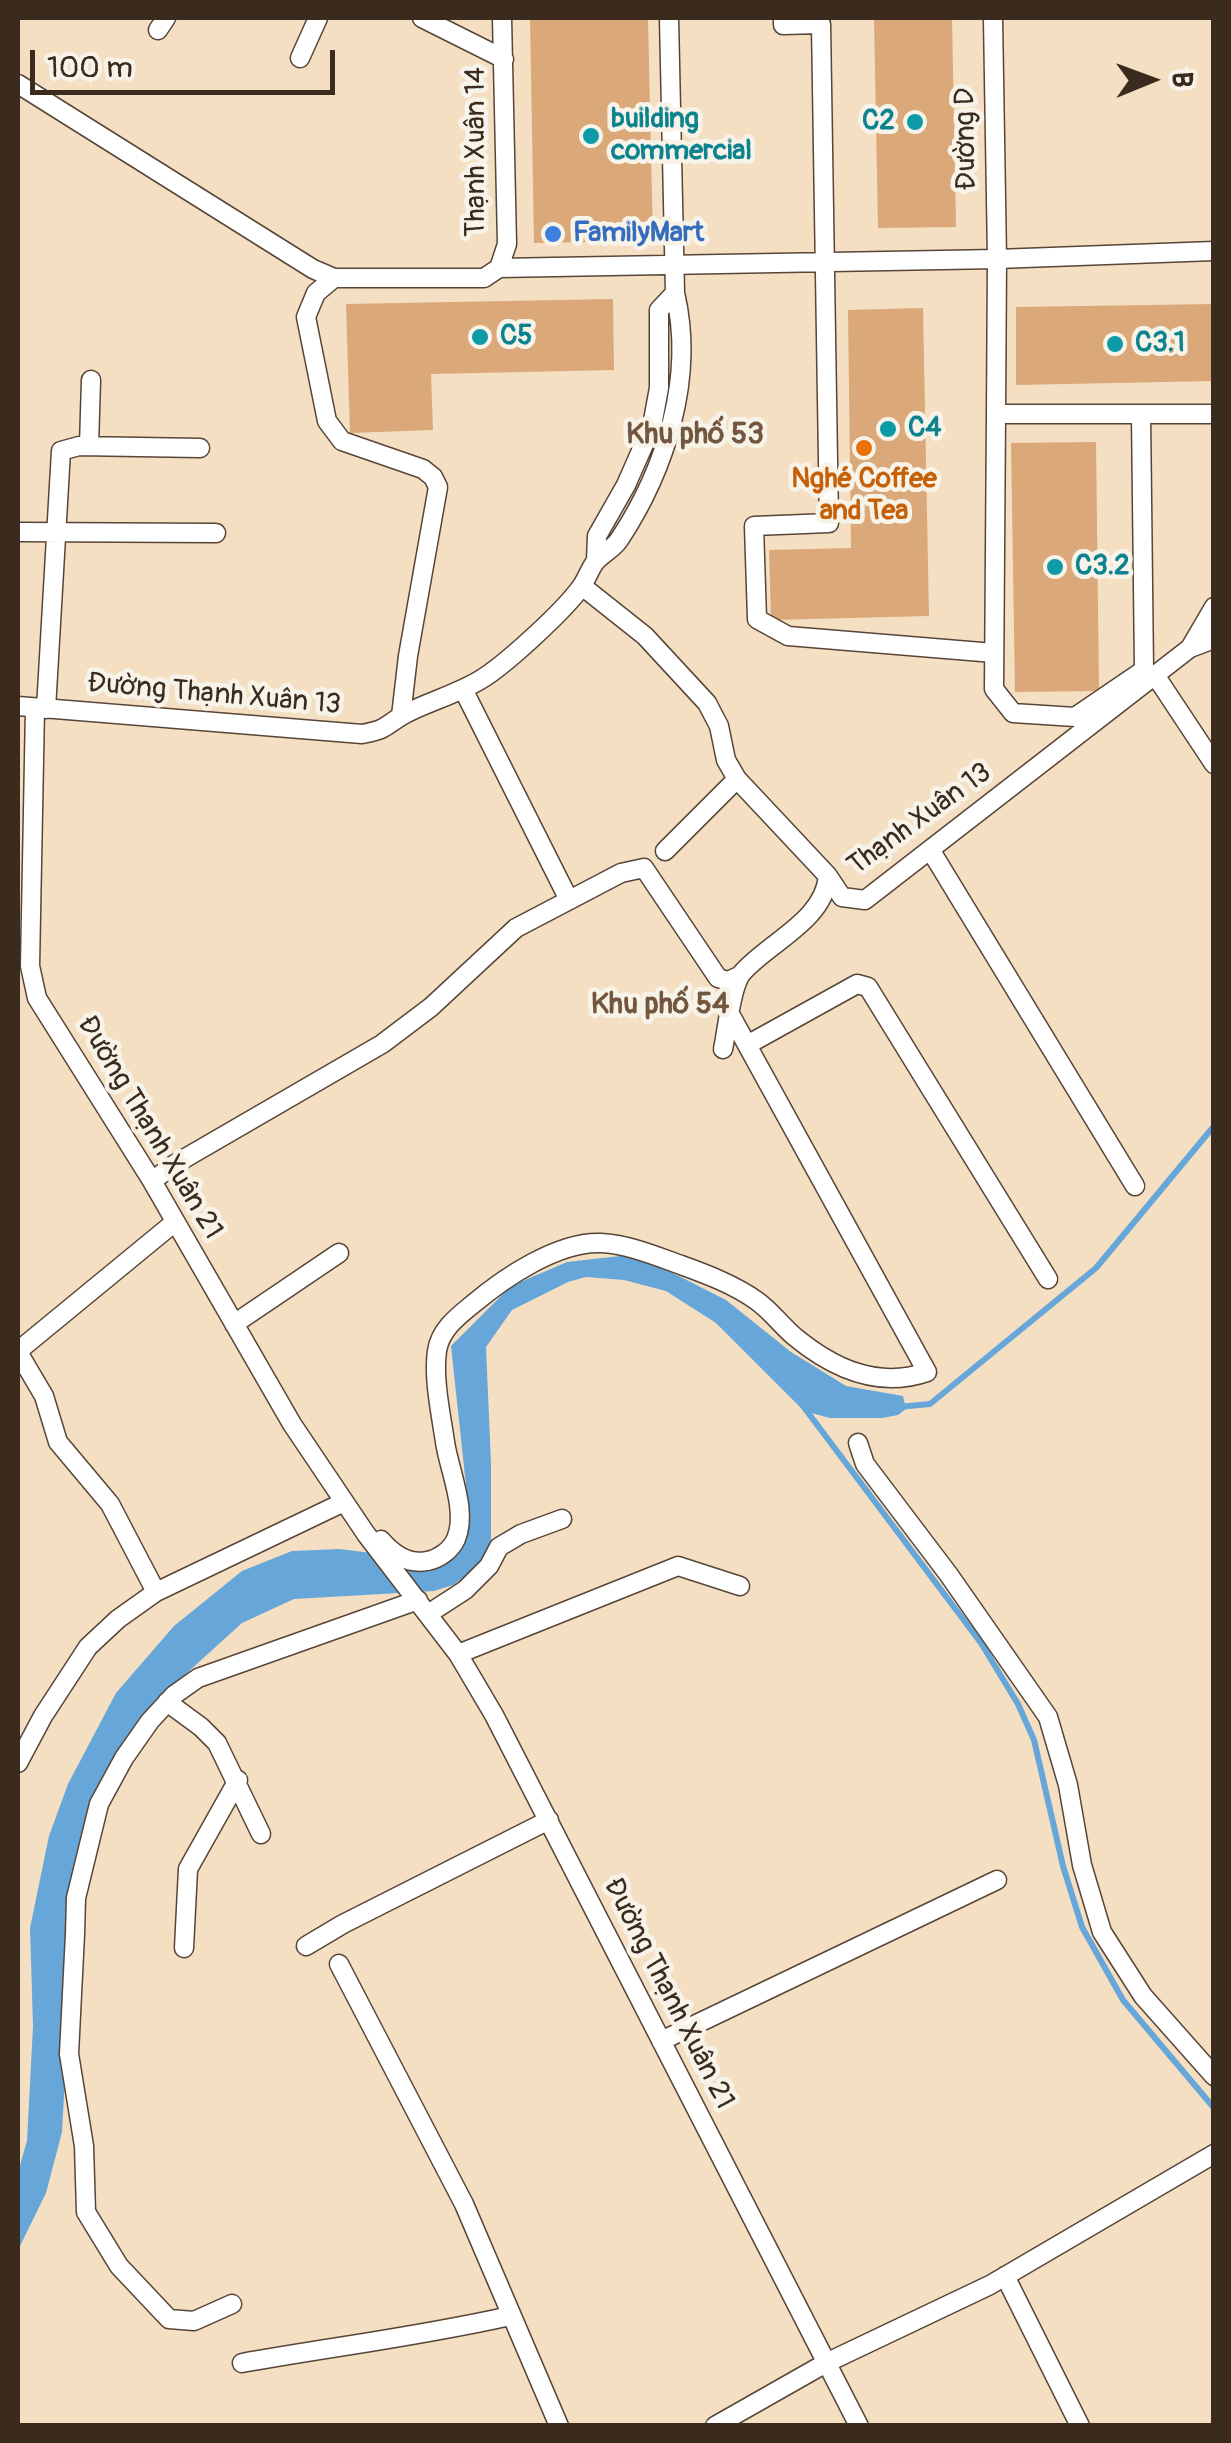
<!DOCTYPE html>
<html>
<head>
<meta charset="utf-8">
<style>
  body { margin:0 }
  #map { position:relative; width:1231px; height:2443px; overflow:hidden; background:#f4dfc3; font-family:Pangolin,sans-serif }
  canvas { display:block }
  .frame { position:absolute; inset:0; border:20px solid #3b2a1e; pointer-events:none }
  .north { position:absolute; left:1101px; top:30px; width:100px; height:100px; -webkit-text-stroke:8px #f7f3e8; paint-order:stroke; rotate:89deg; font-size:28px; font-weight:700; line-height:40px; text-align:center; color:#3b2a1e }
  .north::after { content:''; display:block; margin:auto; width:35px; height:45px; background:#3b2a1e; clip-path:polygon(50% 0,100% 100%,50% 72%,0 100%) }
  .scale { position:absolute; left:30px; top:50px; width:305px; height:45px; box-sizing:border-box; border:5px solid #3b2a1e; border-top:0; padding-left:12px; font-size:30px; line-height:35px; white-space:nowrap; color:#3b2a1e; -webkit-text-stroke:8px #f7f3e8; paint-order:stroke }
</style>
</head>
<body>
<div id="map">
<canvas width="1231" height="2443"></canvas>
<div class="frame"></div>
<div class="north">B</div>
<div class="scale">100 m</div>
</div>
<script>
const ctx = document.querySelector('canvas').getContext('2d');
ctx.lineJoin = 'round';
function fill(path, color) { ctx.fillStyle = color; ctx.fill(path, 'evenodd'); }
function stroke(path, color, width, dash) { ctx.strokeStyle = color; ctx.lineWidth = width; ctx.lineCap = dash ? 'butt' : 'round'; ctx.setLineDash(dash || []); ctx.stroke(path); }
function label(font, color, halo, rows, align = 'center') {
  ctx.font = font + ' Pangolin,sans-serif'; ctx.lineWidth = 9; ctx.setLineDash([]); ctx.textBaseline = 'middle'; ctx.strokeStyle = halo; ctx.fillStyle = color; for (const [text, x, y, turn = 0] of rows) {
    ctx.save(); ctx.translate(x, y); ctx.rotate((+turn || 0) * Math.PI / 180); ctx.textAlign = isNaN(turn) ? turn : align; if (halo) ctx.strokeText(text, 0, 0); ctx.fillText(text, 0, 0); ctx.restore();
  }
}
fill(new Path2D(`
  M629 1255 655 1264 726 1300 791 1352 846 1386 903 1396 906 1409 898 1415 882 1418H830L804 1411 716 1323 666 1291 624 1280 586 1277 568 1282 512 1310 486 1347 491 1464V1545L474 1570 453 1585 434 1591 294 1599 242 1623 178 1681 126 1749 75 1896 62 2132 46 2193 18 2250V2172L27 2141 33 2026 30 1928 49 1836 68 1784 116 1693 174 1626 242 1571 292 1551 339 1549 437 1561 465 1538 469 1513 451 1346 511 1286 567 1262Z`), '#66a6d9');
stroke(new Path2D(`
  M803 1406 981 1643 1018 1704 1034 1740 1063 1866 1082 1927 1123 2000 1214 2108
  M898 1407 930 1404 1096 1268 1214 1126`), '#66a6d9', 6);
fill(new Path2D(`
  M530 18H648L653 241 534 243Z
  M874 18H952L956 227 878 228Z
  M613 299 614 370 431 374 433 430 350 433 346 304Z
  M1214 304V381L1016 385V307Z
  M923 308 929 616 771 620 769 550 851 548 848 310Z
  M1096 442 1099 691 1015 692 1011 443Z`), '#dba879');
const minor = new Path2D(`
  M422 18 504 59
  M783 18V25L821 24 829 523 754 526 757 619 788 636 994 653
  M993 18 997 259 1214 251
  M158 30 166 18
  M300 58 318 18
  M18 84 313 269 334 278
  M499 268 997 259 996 414H1141
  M996 414 994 689 1013 713 1075 717 1144 670 1141 414H1214
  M89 446 91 380
  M18 532 216 533
  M596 561 597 536 626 485 652 426 659 388V310L675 293
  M582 586 645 636 707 703 719 726 726 760 737 779 828 876 842 897 865 900 1190 648 1214 639
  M1190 648 1214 607
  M1155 675 1214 764
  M463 689 568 898
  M18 706 362 734C388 729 383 727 403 715 427 702 455 695 480 680 504 666 564 611 581 587 587 579 590 568 596 561 603 553 613 549 619 540 666 469 695 377 675 293L669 18
  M35 708 30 966 37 998 152 1181 292 1424 366 1534 458 1654 494 1715 859 2426
  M46 709 61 451 79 446 200 448
  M401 716 408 656 438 487 433 477 423 469 342 441 327 421 306 317 316 293 334 278H484L499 268 507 244 502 18
  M665 851 737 779
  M931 851 1135 1186
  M747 1045 857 984 868 987 1048 1279
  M723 1049C727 1031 731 986 742 973 769 942 824 921 828 876
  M152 1181 175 1164 382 1044 431 1007 516 928 621 873 644 868 718 978 728 981 739 976
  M234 1324 339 1253
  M18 1351 175 1222
  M18 1352 44 1396 58 1442 110 1504 156 1592
  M858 1443 865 1464 949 1575 1048 1717 1068 1785 1082 1865 1102 1932 1143 1996 1214 2076
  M381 1540C393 1554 408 1565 427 1561 439 1559 451 1550 456 1539 468 1511 449 1470 445 1442 441 1414 433 1379 437 1351 440 1330 457 1317 473 1304 504 1278 558 1241 601 1243 627 1244 656 1256 681 1265 706 1274 735 1285 757 1301 771 1311 782 1326 795 1337 834 1369 878 1389 927 1372L730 1014
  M428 1614 465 1590 489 1566 499 1547 521 1534 562 1519
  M458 1654 678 1566 740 1586
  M167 1702 201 1727 217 1743 261 1834
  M18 1763 43 1716 88 1647 118 1619 156 1592 344 1502
  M306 1946 343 1924 549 1820
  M184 1948 188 1869 238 1780
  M339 1964 464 2204 559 2426
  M661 2041 997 1880
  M1005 2276 1080 2426
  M232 2304 194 2321 169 2319 119 2266 86 2212 84 2146 69 2054 75 1934 76 1898 99 1804 124 1758 150 1721 174 1695 198 1678 418 1600
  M242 2363C332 2347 422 2336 510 2316
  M715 2426 826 2363 990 2285 1214 2154`);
stroke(minor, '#574537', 21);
stroke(minor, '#fff', 18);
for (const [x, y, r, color] of [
  [915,122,10,"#0f9aa8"],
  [591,136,10,"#0f9aa8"],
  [553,234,10,"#3f7fe0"],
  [480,337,10,"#0f9aa8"],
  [1115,344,10,"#0f9aa8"],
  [888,429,10,"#0f9aa8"],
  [864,448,10,"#e8710a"],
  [1055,567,10,"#0f9aa8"]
]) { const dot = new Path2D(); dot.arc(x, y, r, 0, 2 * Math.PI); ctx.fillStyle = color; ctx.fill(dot); stroke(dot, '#f7f3e8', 4); }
label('bold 28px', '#0d838f', '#f7f3e8', [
  ["building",611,120],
  ["commercial",611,152],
  ["С2",895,122,"right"],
  ["C5",500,337],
  ["С3.1",1135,344],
  ["C4",908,429],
  ["C3.2",1075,567]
], 'left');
label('28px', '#3b2a1e', '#f7f3e8', [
  ["Đường D",967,139,-91],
  ["Thạnh Xuân 14",477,152,-90],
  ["Đường Thạnh Xuân 13",214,695,5],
  ["Thạnh Xuân 13",920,820,-36],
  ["Đường Thạnh Xuân 21",149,1128,59],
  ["Đường Thạnh Xuân 21",668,1994,63]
]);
label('bold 28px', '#366cbe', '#f7f3e8', [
  ["FamilyMart",573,234]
], 'left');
label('bold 28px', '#c56008', '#f7f3e8', [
  ["Nghé Coffee",864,480],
  ["and Tea",864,512]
]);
label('bold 30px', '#73563e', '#f7f3e8', [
  ["Khu phố 53",695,435],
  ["Khu phố 54",660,1005]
]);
</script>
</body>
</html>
